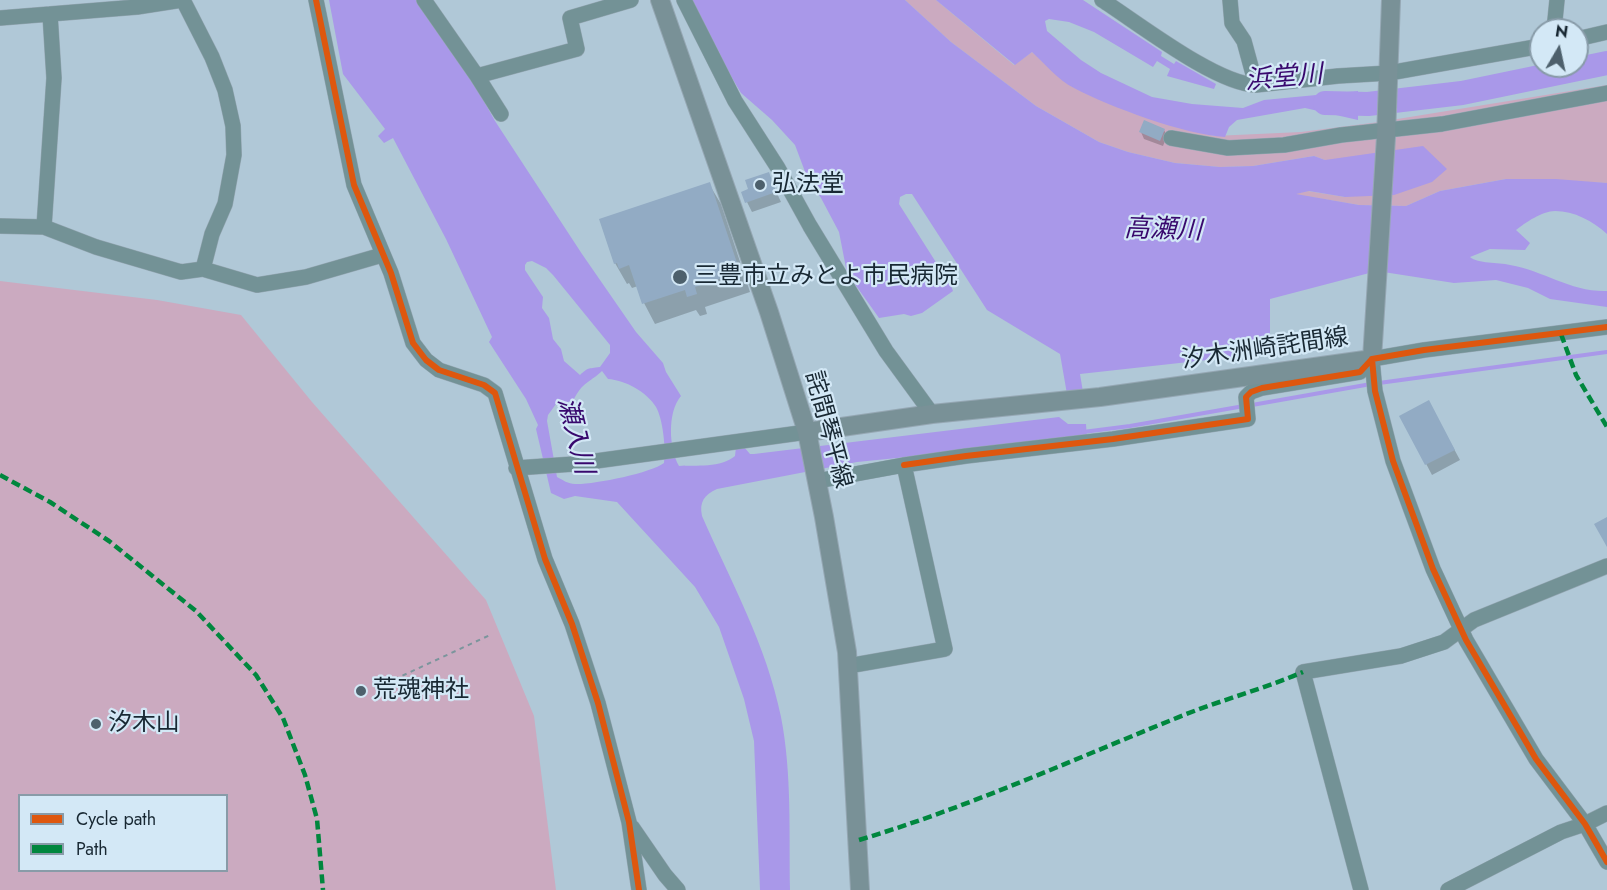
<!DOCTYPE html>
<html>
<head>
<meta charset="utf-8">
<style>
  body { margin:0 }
  #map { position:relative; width:1607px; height:890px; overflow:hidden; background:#b0c8d7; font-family:Jost,sans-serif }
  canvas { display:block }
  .legend { position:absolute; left:18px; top:794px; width:210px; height:78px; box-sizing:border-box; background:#d3e8f6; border:2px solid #889ba8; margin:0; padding:8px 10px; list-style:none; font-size:18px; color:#182833 }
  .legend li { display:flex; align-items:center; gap:12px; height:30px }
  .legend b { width:30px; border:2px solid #889ba8 }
  .north { position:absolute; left:1529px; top:18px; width:60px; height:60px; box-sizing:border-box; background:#d3e8f6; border:2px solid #889ba8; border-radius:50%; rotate:9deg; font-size:16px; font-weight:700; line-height:24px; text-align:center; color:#182833 }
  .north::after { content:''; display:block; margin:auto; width:21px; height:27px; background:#4d606c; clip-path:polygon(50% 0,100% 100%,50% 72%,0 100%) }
</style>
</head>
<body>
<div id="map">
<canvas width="1607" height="890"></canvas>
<ul class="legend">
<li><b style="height:8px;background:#de570e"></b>Cycle path</li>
<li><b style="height:8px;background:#00873e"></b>Path</li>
</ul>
<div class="north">N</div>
</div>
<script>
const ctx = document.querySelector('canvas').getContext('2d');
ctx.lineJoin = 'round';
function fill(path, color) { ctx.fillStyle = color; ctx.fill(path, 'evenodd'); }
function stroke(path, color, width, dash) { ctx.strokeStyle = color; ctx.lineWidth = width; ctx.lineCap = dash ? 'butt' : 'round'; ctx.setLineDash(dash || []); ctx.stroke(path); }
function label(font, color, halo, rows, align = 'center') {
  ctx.font = font + ' Jost,"Noto Sans JP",sans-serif'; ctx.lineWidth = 4.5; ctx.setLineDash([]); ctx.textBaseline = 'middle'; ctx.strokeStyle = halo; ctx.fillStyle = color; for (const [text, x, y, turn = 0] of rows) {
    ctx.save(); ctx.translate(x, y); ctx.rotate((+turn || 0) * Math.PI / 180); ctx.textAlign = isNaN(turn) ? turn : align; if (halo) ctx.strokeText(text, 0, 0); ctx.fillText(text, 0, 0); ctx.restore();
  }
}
fill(new Path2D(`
  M905 0H936L1014 65 1032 52 1073 87 1133 113 1214 136 1301 132 1379 122 1607 85V183L1506 179 1440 191 1406 206 1359 205 1293 194 1308 191 1345 197 1325 160 1314 156 1253 166 1220 167 1175 163 1128 152 1099 142 1036 106 951 42Z
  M0 281 157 300 241 315 312 402 486 600 534 716 556 890H0ZM20 796H226V870H20Z`), '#cbaac0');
fill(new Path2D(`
  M329 0H416L475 85 495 121 582 254 636 332 663 363 666 372 681 396C667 412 669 449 679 466 696 465 721 468 735 456L736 447H744L750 454H754L1059 417 1068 424H1086L1087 439 857 462 717 489C704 495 699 502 702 516 732 584 766 644 781 717 792 773 789 833 790 890H760L754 741 744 699 719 627 695 587 617 502 575 496 564 499 551 493 536 429 538 425 526 399 489 342 492 337 446 239 393 138 384 143 378 136 385 129 343 74ZM532 261 546 268 553 275 610 345V353L600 367C587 369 589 367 580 375L564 361 561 349 553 339 549 318 542 308 543 297 525 270V265L527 262ZM602 371 608 379C625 380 647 392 656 407 663 419 666 449 664 463 651 473 592 485 575 484 568 484 563 480 557 477L547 421 548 415 556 404 573 401C583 381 588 384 602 371Z
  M692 0H905L951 42 1036 106 1099 142 1128 152 1175 163 1220 167 1253 166 1314 156 1325 160 1423 146 1447 169 1432 182 1394 195 1345 197 1309 191 1296 194 1359 205 1406 206 1440 191 1506 179H1556L1607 183V234C1593 221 1574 211 1555 211 1542 211 1525 223 1516 230L1530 243 1525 250 1490 249 1470 257C1478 264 1498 262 1510 265 1545 271 1570 292 1607 291V307L1550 299 1528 288 1496 280 1454 283 1377 271 1270 299V353L1080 374 1083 392 1067 394 1060 354 987 310 912 194H906L900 197 899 204 951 286 953 291 922 313 911 316 904 314 879 318 847 273 839 232 821 198 807 177 795 145 772 120 741 93 725 66Z
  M936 0H1083L1162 52 1161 56 1174 64 1176 61 1216 84 1214 89 1167 76 1170 69 1157 61 1153 67 1094 32 1069 22 1049 19 1045 21 1047 31 1081 60 1101 73 1152 97 1192 104 1243 108 1264 100 1358 91V120L1305 108 1237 120 1229 127 1225 137C1186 135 1110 107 1074 88 1058 80 1045 64 1032 52L1015 65Z`), '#a998e9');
fill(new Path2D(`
  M1164 130 1167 136 1163 146 1144 139 1141 132Z
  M768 174 781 202 752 212 747 202 750 190Z
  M709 184 721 204 750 292 705 307 707 314 700 316 696 310 655 324 644 303 638 286 632 288 629 283 627 284 615 263Z
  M1434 412 1460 460 1432 475 1401 416Z`), '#0003');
stroke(new Path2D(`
  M1379 383 1607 352
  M1252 405 1371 384
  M1083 432 1130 426 1244 406`), '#a998e9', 4);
stroke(new Path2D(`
  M1325 103 1368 104 1462 93 1607 63`), '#a998e9', 24);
fill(new Path2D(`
  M1144 120 1165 129 1160 141 1139 132Z
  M769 172 776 192 745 203 741 192 748 189 745 180Z
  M710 182 740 272 695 287 697 294 687 297 685 290 642 304 629 265 619 269 617 263 614 264 599 219Z
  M1429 400 1455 450 1425 465 1399 416Z
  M1607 517V547L1594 524Z`), '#92abc4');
const minor = new Path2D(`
  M183 0 212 57 225 90 233 126 234 155 225 204 212 234 203 269
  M316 0 354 185 391 273 413 343 426 360 439 370 484 385 495 393 545 559 572 624 598 703 629 822 639 890
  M424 0 477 76 577 49 570 18 631 0
  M684 0 735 101 778 168 810 226 886 351 932 414
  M1102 0C1138 23 1216 84 1256 85
  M1230 0 1232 23 1244 41 1256 85 1338 76 1389 73 1541 46
  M0 18 137 7 182 0
  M1554 30 1557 0
  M1577 39 1607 32
  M477 76 501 114
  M1171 138 1228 148 1284 145 1341 135 1442 124 1607 93
  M0 226 44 227 96 247 181 272 203 269 257 285 306 277 382 255
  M44 227 54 78 50 14
  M1372 359 1375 391 1393 461 1433 569 1466 640 1536 759 1585 824 1607 862
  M904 465 966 456 1113 439 1248 419 1246 397 1251 392 1262 388 1360 372 1372 359 1424 350 1607 327
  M516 468 574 464 807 432
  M817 481 904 465 945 649 848 666
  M632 827 665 875 678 890
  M1361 890 1303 672 1401 656 1444 642 1474 620 1607 566
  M1448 890 1561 832 1585 824 1607 813`);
const major = new Path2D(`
  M660 0 769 312 807 432 824 517 847 652 860 890
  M807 432 932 414 1100 397 1372 359 1386 137 1391 0`);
stroke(minor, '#95a7b3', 16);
stroke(major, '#95a7b3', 20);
stroke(new Path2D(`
  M378 687 490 635`), '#7b959c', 2, [4.5, 4.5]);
stroke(minor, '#739296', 15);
stroke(major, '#799197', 18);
stroke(new Path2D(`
  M1561 334 1576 375 1607 427
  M0 475 50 502 109 541 196 611 256 675 283 718 305 775 317 819 323 890
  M859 840C966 808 1070 761 1174 719 1217 701 1261 690 1303 672`), '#00873e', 4.5, [9, 4.5]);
stroke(new Path2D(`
  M316 0 354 185 391 273 413 343 426 360 439 370 484 385 495 393 545 559 572 624 598 703 629 822 639 890
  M1372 359 1375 391 1393 461 1433 569 1466 640 1536 759 1585 824 1607 862
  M904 465 966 456 1113 439 1248 419 1246 397 1251 392 1262 388 1360 372 1372 359 1424 350 1607 327`), '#de570e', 6);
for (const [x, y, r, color] of [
  [760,185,6,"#4d606c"],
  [680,277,8,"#4d606c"],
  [361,691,6,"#4d606c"],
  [96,724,6,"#4d606c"]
]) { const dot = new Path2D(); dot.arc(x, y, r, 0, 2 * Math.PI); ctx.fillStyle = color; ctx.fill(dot); stroke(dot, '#d3e8f6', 2); }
label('24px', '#182833', '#d3e8f6', [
  ["弘法堂",772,185],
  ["三豊市立みとよ市民病院",694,277],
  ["荒魂神社",373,691],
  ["汐木山",108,724]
], 'left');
label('24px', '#182833', '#d3e8f6', [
  ["汐木洲崎詫間線",1265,350,-8],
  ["詫間琴平線",827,430,75]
]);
label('italic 26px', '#38086d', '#d3e8f6', [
  ["浜堂川",1284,79,-5],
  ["高瀬川",1163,231,2],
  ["瀬入川",574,436,76]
]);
</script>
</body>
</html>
